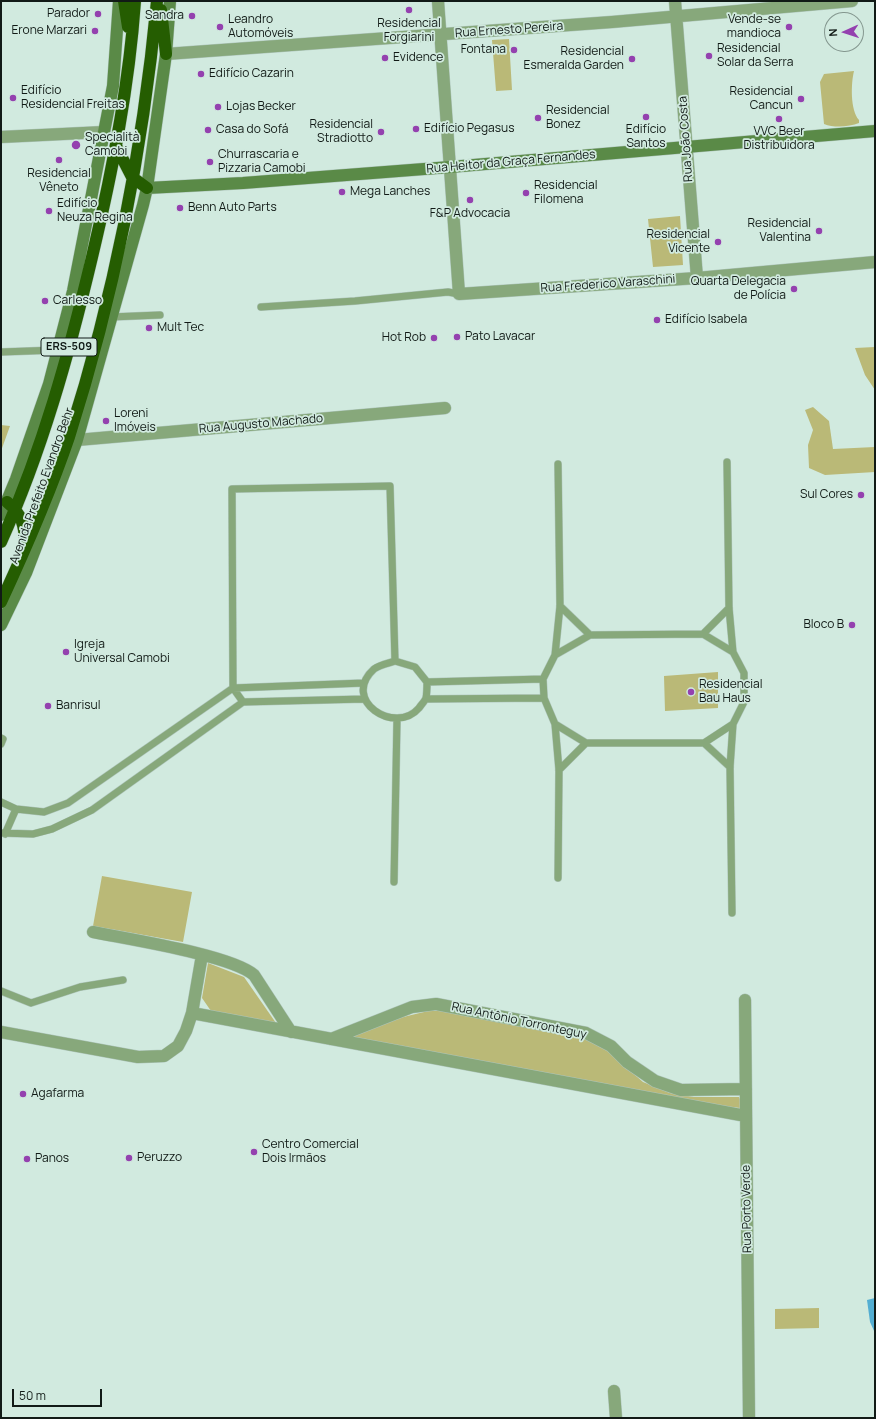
<!DOCTYPE html>
<html>
<head>
<meta charset="utf-8">
<style>
  body { margin:0 }
  #map { position:relative; width:876px; height:1419px; overflow:hidden; background:#d1eadf; font-family:Manrope,sans-serif }
  canvas { display:block }
  .frame { position:absolute; inset:0; border:2px solid #111a16; pointer-events:none }
  .north { position:absolute; left:824px; top:12px; width:40px; height:40px; box-sizing:border-box; background:#d1eadf; border:1px solid #84978f; border-radius:50%; rotate:267deg; font-size:11px; font-weight:700; line-height:16px; text-align:center; color:#111a16 }
  .north::after { content:''; display:block; margin:auto; width:14px; height:18px; background:#9441af; clip-path:polygon(50% 0,100% 100%,50% 72%,0 100%) }
  .scale { position:absolute; left:12px; top:1389px; width:90px; height:18px; box-sizing:border-box; border:2px solid #111a16; border-top:0; padding-left:5px; font-size:12px; line-height:14px; white-space:nowrap; color:#111a16; -webkit-text-stroke:3px #d1eadf; paint-order:stroke }
</style>
</head>
<body>
<div id="map">
<canvas width="876" height="1419"></canvas>
<div class="frame"></div>
<div class="north">N</div>
<div class="scale">50 m</div>
</div>
<script>
const ctx = document.querySelector('canvas').getContext('2d');
ctx.lineJoin = 'round';
function fill(path, color) { ctx.fillStyle = color; ctx.fill(path, 'evenodd'); }
function stroke(path, color, width, dash) { ctx.strokeStyle = color; ctx.lineWidth = width; ctx.lineCap = dash ? 'butt' : 'round'; ctx.setLineDash(dash || []); ctx.stroke(path); }
function label(font, color, halo, rows, align = 'center') {
  ctx.font = font + ' Manrope,sans-serif'; ctx.lineWidth = 3.5; ctx.setLineDash([]); ctx.textBaseline = 'middle'; ctx.strokeStyle = halo; ctx.fillStyle = color; for (const [text, x, y, turn = 0] of rows) {
    ctx.save(); ctx.translate(x, y); ctx.rotate((+turn || 0) * Math.PI / 180); ctx.textAlign = isNaN(turn) ? turn : align; if (halo) ctx.strokeText(text, 0, 0); ctx.fillText(text, 0, 0); ctx.restore();
  }
}
fill(new Path2D(`
  M509 39 512 90 496 91 492 40Z
  M854 71C851 83 850 110 859 120V123C849 127 834 128 824 124L820 82 824 74Z
  M680 216 683 265 653 267 648 219Z
  M875 347V390L865 375 855 348Z
  M813 407 829 421 833 449 875 447V472L825 475 809 468 808 445 813 430 805 410Z
  M1 425 10 426 1 451Z
  M718 672V708L665 711 664 676Z
  M102 876 192 892 183 942 93 926Z
  M208 963 244 977 276 1023 211 1011 202 998Z
  M428 1011H443L580 1037 603 1047 643 1082 670 1093 694 1097H739L742 1103 740 1108 699 1104 349 1037 399 1018Z
  M819 1308V1328L775 1329V1309Z`), '#bab977');
fill(new Path2D(`
  M875 1298V1333L870 1322 867 1300Z`), '#53aed2');
const lane = new Path2D(`
  M261 307 355 301 448 292 459 294
  M111 317 160 315
  M1 352 57 350
  M727 462 729 608 733 652
  M558 464 560 606 555 655 543 679 544 698 555 724 559 770 558 878
  M560 606 590 635
  M703 634 729 608
  M395 661 415 667 427 682C427 687 427 693 426 698 425 701 421 705 419 708 395 736 340 700 374 669 379 665 389 663 395 661Z
  M427 682 543 679
  M426 699 544 698
  M243 702 233 688 232 489 390 486 395 661
  M555 724 586 743H704L733 724 744 702V673L733 652 703 634 590 635 555 655
  M1 738 3 739 1 744
  M704 743 730 767
  M559 770 586 743
  M1 802 16 809 44 812 68 803 233 688 364 683
  M1 833 33 834 52 829 92 810 243 702 364 699
  M5 834 16 809
  M394 882 397 719
  M732 913 730 767 733 724
  M1 991 31 1003 80 987 123 980`);
const street = new Path2D(`
  M438 1 459 294 697 278 875 262
  M675 1 697 278
  M166 54 612 22 852 1
  M1 137 104 132
  M77 440 445 408
  M93 932C127 939 231 955 254 975L291 1032
  M745 1000 749 1418
  M192 1013 746 1116
  M1 1032 138 1057 164 1056 178 1046 186 1031 192 1013 202 955
  M331 1039 412 1007 436 1004 586 1033 611 1046 627 1062 655 1081 681 1090 746 1089
  M614 1391 616 1418`);
const secondary = new Path2D(`
  M147 188 243 183 450 167 875 131
  M1 515 16 479 49 384 73 291 113 86 119 1
  M1 625 26 573 77 440 143 205 147 188 166 54 170 1`);
const highway = new Path2D(`
  M124 1 128 27
  M161 10 166 54
  M116 146 132 177 147 188
  M7 502C22 514 25 526 25 544
  M1 542C42 451 69 354 92 257 112 173 129 88 135 1
  M1 602C26 548 50 493 69 437 114 296 143 148 157 1`);
stroke(lane, '#aec5bb', 8);
stroke(street, '#aec5bb', 13);
stroke(secondary, '#aec5bb', 13);
stroke(highway, '#aec5bb', 13);
stroke(lane, '#87a87b', 7);
stroke(street, '#87a87b', 12);
stroke(secondary, '#5a8a47', 12);
stroke(highway, '#255d01', 12);
for (const [x, y, r, color] of [
  [409,10,4,"#9441af"],
  [98,14,4,"#9441af"],
  [192,16,4,"#9441af"],
  [220,27,4,"#9441af"],
  [789,27,4,"#9441af"],
  [95,31,4,"#9441af"],
  [514,50,4,"#9441af"],
  [709,56,4,"#9441af"],
  [385,58,4,"#9441af"],
  [632,59,4,"#9441af"],
  [201,74,4,"#9441af"],
  [13,98,4,"#9441af"],
  [801,99,4,"#9441af"],
  [218,107,4,"#9441af"],
  [646,117,4,"#9441af"],
  [538,118,4,"#9441af"],
  [779,119,4,"#9441af"],
  [416,129,4,"#9441af"],
  [208,130,4,"#9441af"],
  [381,132,4,"#9441af"],
  [76,145,5,"#9441af"],
  [59,160,4,"#9441af"],
  [210,162,4,"#9441af"],
  [342,192,4,"#9441af"],
  [526,193,4,"#9441af"],
  [470,200,4,"#9441af"],
  [180,208,4,"#9441af"],
  [49,211,4,"#9441af"],
  [819,231,4,"#9441af"],
  [718,242,4,"#9441af"],
  [794,289,4,"#9441af"],
  [45,301,4,"#9441af"],
  [657,320,4,"#9441af"],
  [149,328,4,"#9441af"],
  [457,337,4,"#9441af"],
  [434,338,4,"#9441af"],
  [106,421,4,"#9441af"],
  [861,495,4,"#9441af"],
  [852,625,4,"#9441af"],
  [66,652,4,"#9441af"],
  [691,692,4,"#9441af"],
  [48,706,4,"#9441af"],
  [23,1094,4,"#9441af"],
  [254,1152,4,"#9441af"],
  [129,1158,4,"#9441af"],
  [27,1159,4,"#9441af"]
]) { const dot = new Path2D(); dot.arc(x, y, r, 0, 2 * Math.PI); ctx.fillStyle = color; ctx.fill(dot); stroke(dot, '#d1eadf', 1.5); }
for (const [x, y, w] of [
  [69,347,56]
]) { const box = new Path2D(); box.roundRect(x - w / 2, y - 9, w, 18, 3); ctx.fillStyle = '#d1eadf'; ctx.fill(box); stroke(box, '#111a16', 1); }
label('bold 11px', '#111a16', null, [
  ["ERS-509",69,347]
]);
label('12px', '#111a16', '#d1eadf', [
  ["Parador",90,14,"right"],
  ["Sandra",184,16,"right"],
  ["Leandro",228,20],
  ["Automóveis",228,34],
  ["Vende-se",781,20,"right"],
  ["mandioca",781,34,"right"],
  ["Residencial",409,24,"center"],
  ["Forgiarini",409,38,"center"],
  ["Erone Marzari",87,31,"right"],
  ["Residencial",717,49],
  ["Solar da Serra",717,63],
  ["Fontana",506,50,"right"],
  ["Residencial",624,52,"right"],
  ["Esmeralda Garden",624,66,"right"],
  ["Evidence",393,58],
  ["Edifício Cazarin",209,74],
  ["Edifício",21,91],
  ["Residencial Freitas",21,105],
  ["Residencial",793,92,"right"],
  ["Cancun",793,106,"right"],
  ["Lojas Becker",226,107],
  ["Residencial",546,111],
  ["Bonez",546,125],
  ["Residencial",373,125,"right"],
  ["Stradiotto",373,139,"right"],
  ["Edifício Pegasus",424,129],
  ["Casa do Sofá",216,130],
  ["Edifício",646,130,"center"],
  ["Santos",646,144,"center"],
  ["VVC Beer",779,132,"center"],
  ["Distribuidora",779,146,"center"],
  ["Specialità",85,138],
  ["Camobi",85,152],
  ["Churrascaria e",218,155],
  ["Pizzaria Camobi",218,169],
  ["Residencial",59,174,"center"],
  ["Vêneto",59,188,"center"],
  ["Residencial",534,186],
  ["Filomena",534,200],
  ["Mega Lanches",350,192],
  ["Edifício",57,204],
  ["Neuza Regina",57,218],
  ["Benn Auto Parts",188,208],
  ["F&P Advocacia",470,214,"center"],
  ["Residencial",811,224,"right"],
  ["Valentina",811,238,"right"],
  ["Residencial",710,235,"right"],
  ["Vicente",710,249,"right"],
  ["Quarta Delegacia",786,282,"right"],
  ["de Polícia",786,296,"right"],
  ["Carlesso",53,301],
  ["Edifício Isabela",665,320],
  ["Mult Tec",157,328],
  ["Pato Lavacar",465,337],
  ["Hot Rob",426,338,"right"],
  ["Loreni",114,414],
  ["Imóveis",114,428],
  ["Sul Cores",853,495,"right"],
  ["Bloco B",844,625,"right"],
  ["Igreja",74,645],
  ["Universal Camobi",74,659],
  ["Residencial",699,685],
  ["Bau Haus",699,699],
  ["Banrisul",56,706],
  ["Agafarma",31,1094],
  ["Centro Comercial",262,1145],
  ["Dois Irmãos",262,1159],
  ["Peruzzo",137,1158],
  ["Panos",35,1159]
], 'left');
label('12px', '#111a16', '#d1eadf', [
  ["Rua Ernesto Pereira",509,30,-4],
  ["Rua João Costa",686,139,-94],
  ["Rua Heitor da Graça Fernandes",511,162,-5],
  ["Rua Frederico Varaschini",608,284,-4],
  ["Rua Augusto Machado",261,424,-5],
  ["Avenida Prefeito Evandro Behr",42,486,-70],
  ["Rua Antônio Torronteguy",519,1021,12],
  ["Rua Porto Verde",747,1209,-91]
]);
</script>
</body>
</html>
